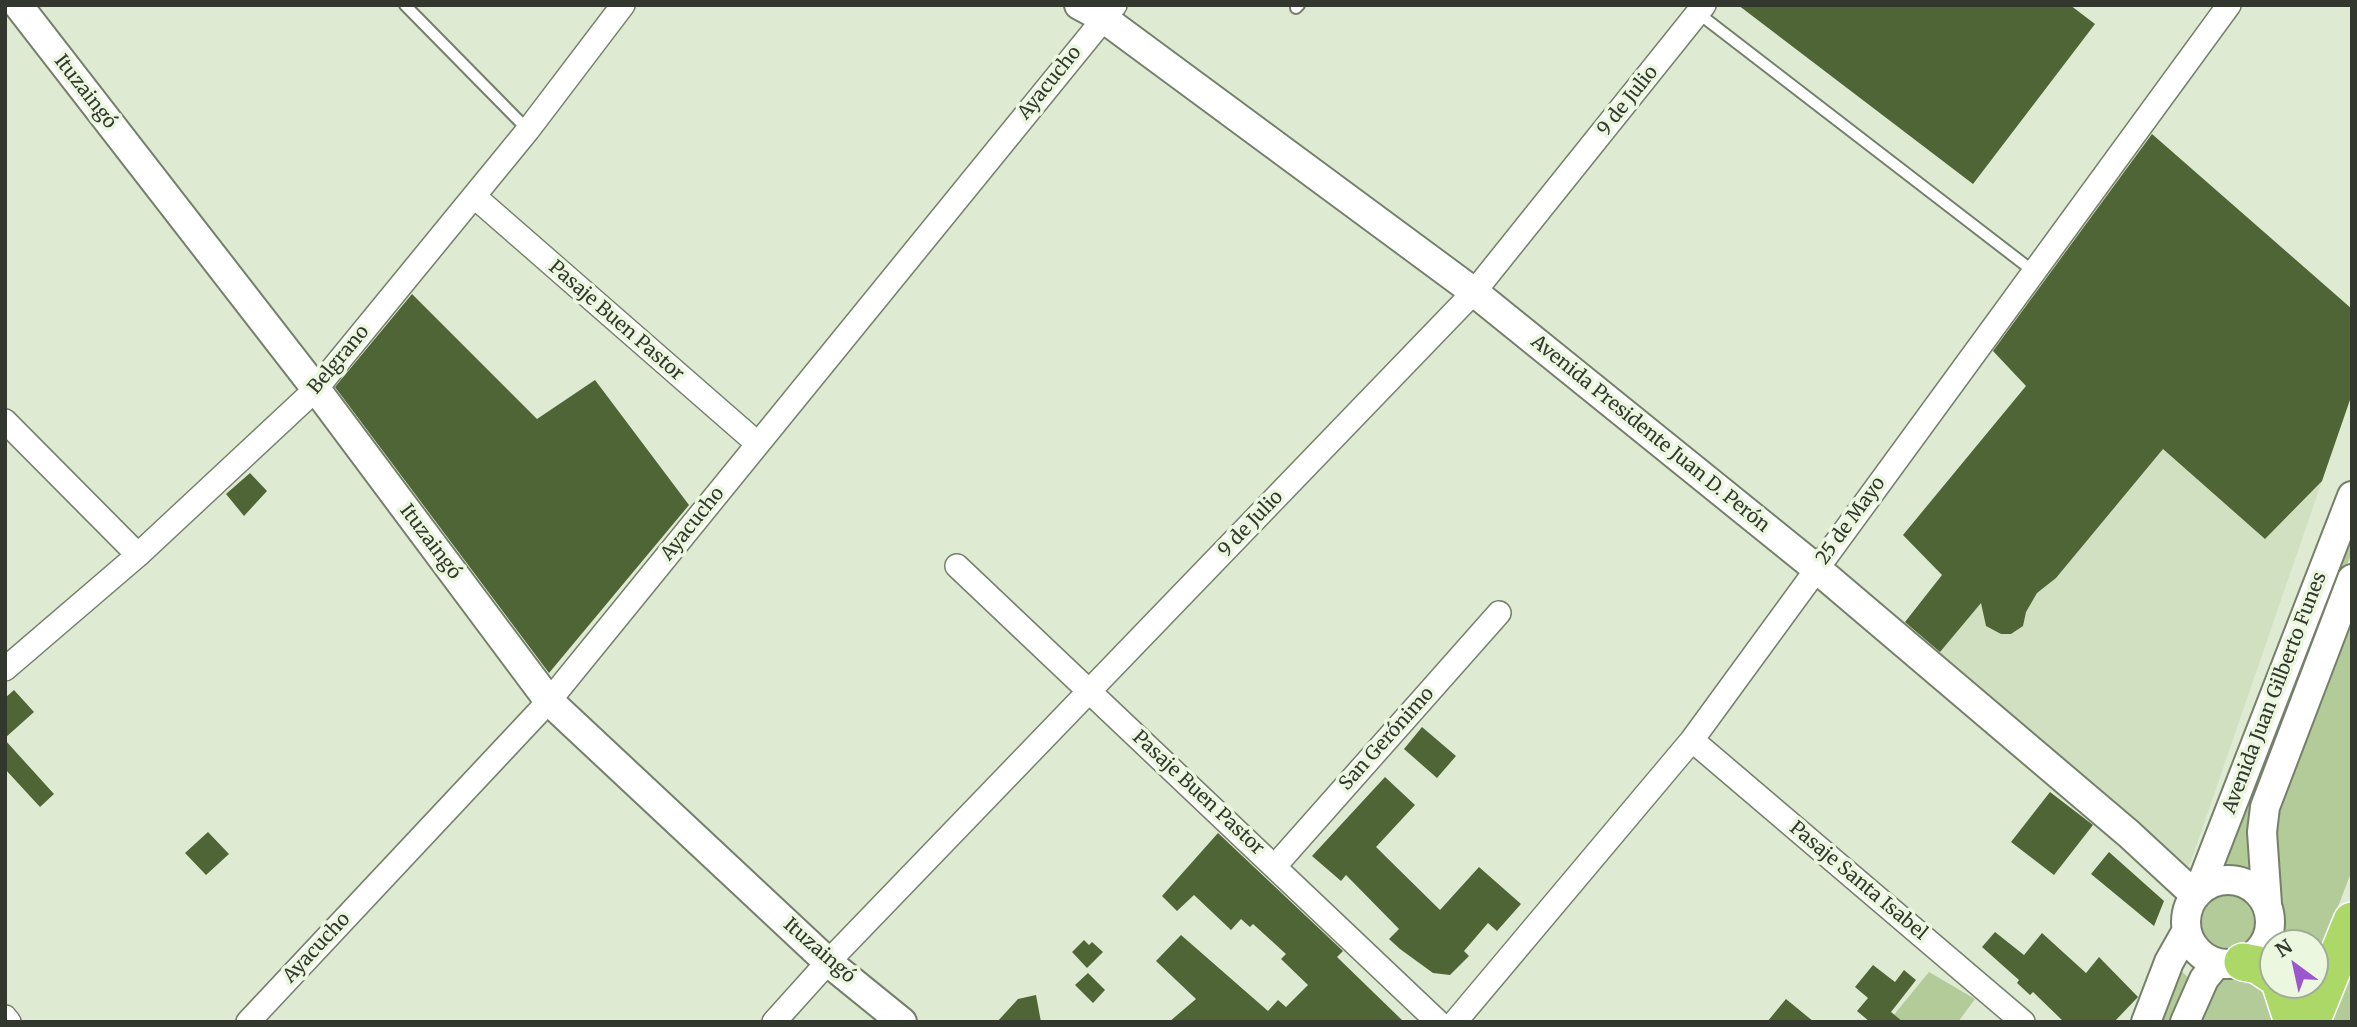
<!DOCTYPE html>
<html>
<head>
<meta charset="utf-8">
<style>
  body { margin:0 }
  #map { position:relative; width:2357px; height:1027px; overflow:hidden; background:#deead2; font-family:Merriweather,serif }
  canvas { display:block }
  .frame { position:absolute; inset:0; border:7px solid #33382f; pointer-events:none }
  .north { position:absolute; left:2259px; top:929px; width:70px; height:70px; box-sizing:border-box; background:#ebf7df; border:2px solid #a1ab99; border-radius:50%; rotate:327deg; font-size:19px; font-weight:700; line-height:28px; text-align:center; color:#33382f }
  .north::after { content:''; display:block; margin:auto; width:24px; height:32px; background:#9b58cd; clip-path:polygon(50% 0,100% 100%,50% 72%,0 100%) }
</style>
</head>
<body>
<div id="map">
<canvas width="2357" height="1027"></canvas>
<div class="frame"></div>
<div class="north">N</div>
</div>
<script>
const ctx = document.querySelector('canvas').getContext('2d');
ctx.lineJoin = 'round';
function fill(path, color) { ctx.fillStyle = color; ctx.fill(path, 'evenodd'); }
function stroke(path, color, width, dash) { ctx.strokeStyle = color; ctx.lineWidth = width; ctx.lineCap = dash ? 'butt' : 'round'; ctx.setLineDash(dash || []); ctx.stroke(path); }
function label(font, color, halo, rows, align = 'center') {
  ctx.font = font + ' Merriweather,serif'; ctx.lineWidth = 7; ctx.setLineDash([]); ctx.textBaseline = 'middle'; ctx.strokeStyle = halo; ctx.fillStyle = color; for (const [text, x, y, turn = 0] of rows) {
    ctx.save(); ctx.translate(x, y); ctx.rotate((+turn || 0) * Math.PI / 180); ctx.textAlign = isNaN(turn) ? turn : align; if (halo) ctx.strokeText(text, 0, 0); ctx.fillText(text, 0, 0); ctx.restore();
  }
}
fill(new Path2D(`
  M2152 134 2197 176 2352 394 2189 867 1900 628 1942 575 1903 535 2026 386 1989 346Z`), '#d2e0c2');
fill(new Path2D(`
  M2352 518V552L2328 613 2317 609Z
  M2352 603V870L2315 967V943H2273V964L2268 951 2275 940 2278 920 2276 840 2282 799Z
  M2306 636 2316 640 2257 882 2236 871 2213 874Z
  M2200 922a29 29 0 1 1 58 0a29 29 0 1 1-58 0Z
  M2352 953V1014L2349 1022H2325Z
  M2177 967 2192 981 2172 1022H2156Z
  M2231 968 2260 976 2285 1022H2197L2224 972Z
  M1929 972 1975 999 1958 1022H1888Z`), '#b3ca99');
fill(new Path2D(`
  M1738 5H2070L2095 24 1973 184Z
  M2152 134 2352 309V394L2322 481 2265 539 2163 449 2056 578 2037 593 2026 612 2023 626 2011 634H2001L1986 626 1981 603 1940 652 1905 622 1942 575 1903 535 2026 386 1993 351Z
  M412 294 537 419 595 380 689 505 549 673 335 387Z
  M250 473 267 491 244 516 226 494Z
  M14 690 34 712 5 738V698Z
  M1422 727 1456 756 1437 778 1404 749Z
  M5 740 54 794 40 807 5 769Z
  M1385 777 1415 805 1376 847 1440 910 1479 867 1521 904 1497 931 1488 923 1464 951 1469 956 1450 975 1433 973 1400 949 1389 939 1399 929 1346 875 1341 881 1312 856Z
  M2050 792 2093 825 2054 875 2011 842Z
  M208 832 229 854 206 875 185 853Z
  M1218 833 1343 951 1337 957 1404 1022H1169L1196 999 1156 961 1181 935 1268 1011 1278 1000 1286 1007 1308 985 1281 959 1286 954 1253 924 1250 927 1241 919 1231 930 1194 895 1177 911 1162 896Z
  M2109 852 2164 901 2154 926 2091 874Z
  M1995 932 2024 955 2042 933 2086 973 2099 957 2138 997 2114 1022H2064L2033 992 2030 995 2017 983 2019 980 1982 947Z
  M1084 940 1089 945 1092 942 1103 952 1087 968 1072 952Z
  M1873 965 1895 982 1904 970 1916 980 1891 1012 1903 1022H1870L1857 1011 1868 998 1855 987Z
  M1088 973 1105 990 1093 1003 1075 985Z
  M1036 995 1041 1022H997L1018 999Z
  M1786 999 1814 1022H1767Z`), '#506536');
const service = new Path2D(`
  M405 5 528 130
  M1296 8 1299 5
  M1698 13 2033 271`);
const minor = new Path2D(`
  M475 197 758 444
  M5 421 138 555
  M957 566 1438 1022
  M5 669 138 555 316 389 528 130 623 5
  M1692 740 2023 1022
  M1275 866 1499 613
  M5 1017 9 1022
  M248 1022 549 701 1115 5
  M774 1022 828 962 1474 292 1704 5
  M1455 1022 1692 740 2229 5`);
const tertiary = new Path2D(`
  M18 5 316 389 549 701 828 962 902 1022
  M1079 5 1103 18 1474 292 1817 569 2129 834 2195 895
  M2186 922a42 42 0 1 1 84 0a42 42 0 1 1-84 0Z
  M2199 890 2352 496
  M2267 904 2262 832 2265 807 2352 579
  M2146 1022 2169 962 2186 932
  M2185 1022 2204 979 2217 963`);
const trunk = new Path2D(`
  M2243 962 2258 965 2273 975
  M2281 985 2293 1022
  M2311 1022 2352 921`);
stroke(service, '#75806a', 14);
stroke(minor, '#75806a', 26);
stroke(tertiary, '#75806a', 32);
stroke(trunk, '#fff', 40);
stroke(service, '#fff', 10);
stroke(minor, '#fff', 23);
stroke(tertiary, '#fff', 28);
stroke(trunk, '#acd868', 37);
label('19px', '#33382f', '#ebf7df', [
  ["Ayacucho",1050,83,-51],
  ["Ituzaingó",85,92,52],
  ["9 de Julio",1628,101,-51],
  ["Pasaje Buen Pastor",616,321,41],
  ["Belgrano",339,360,-50],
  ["Avenida Presidente Juan D. Perón",1650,434,39],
  ["25 de Mayo",1851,521,-54],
  ["Ayacucho",693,524,-51],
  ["9 de Julio",1251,524,-46],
  ["Ituzaingó",430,542,53],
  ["Avenida Juan Gilberto Funes",2275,693,-69],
  ["San Gerónimo",1387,739,-48],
  ["Pasaje Buen Pastor",1198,793,43],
  ["Pasaje Santa Isabel",1858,881,40],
  ["Ayacucho",317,948,-47],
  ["Ituzaingó",819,951,41]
]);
</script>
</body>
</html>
